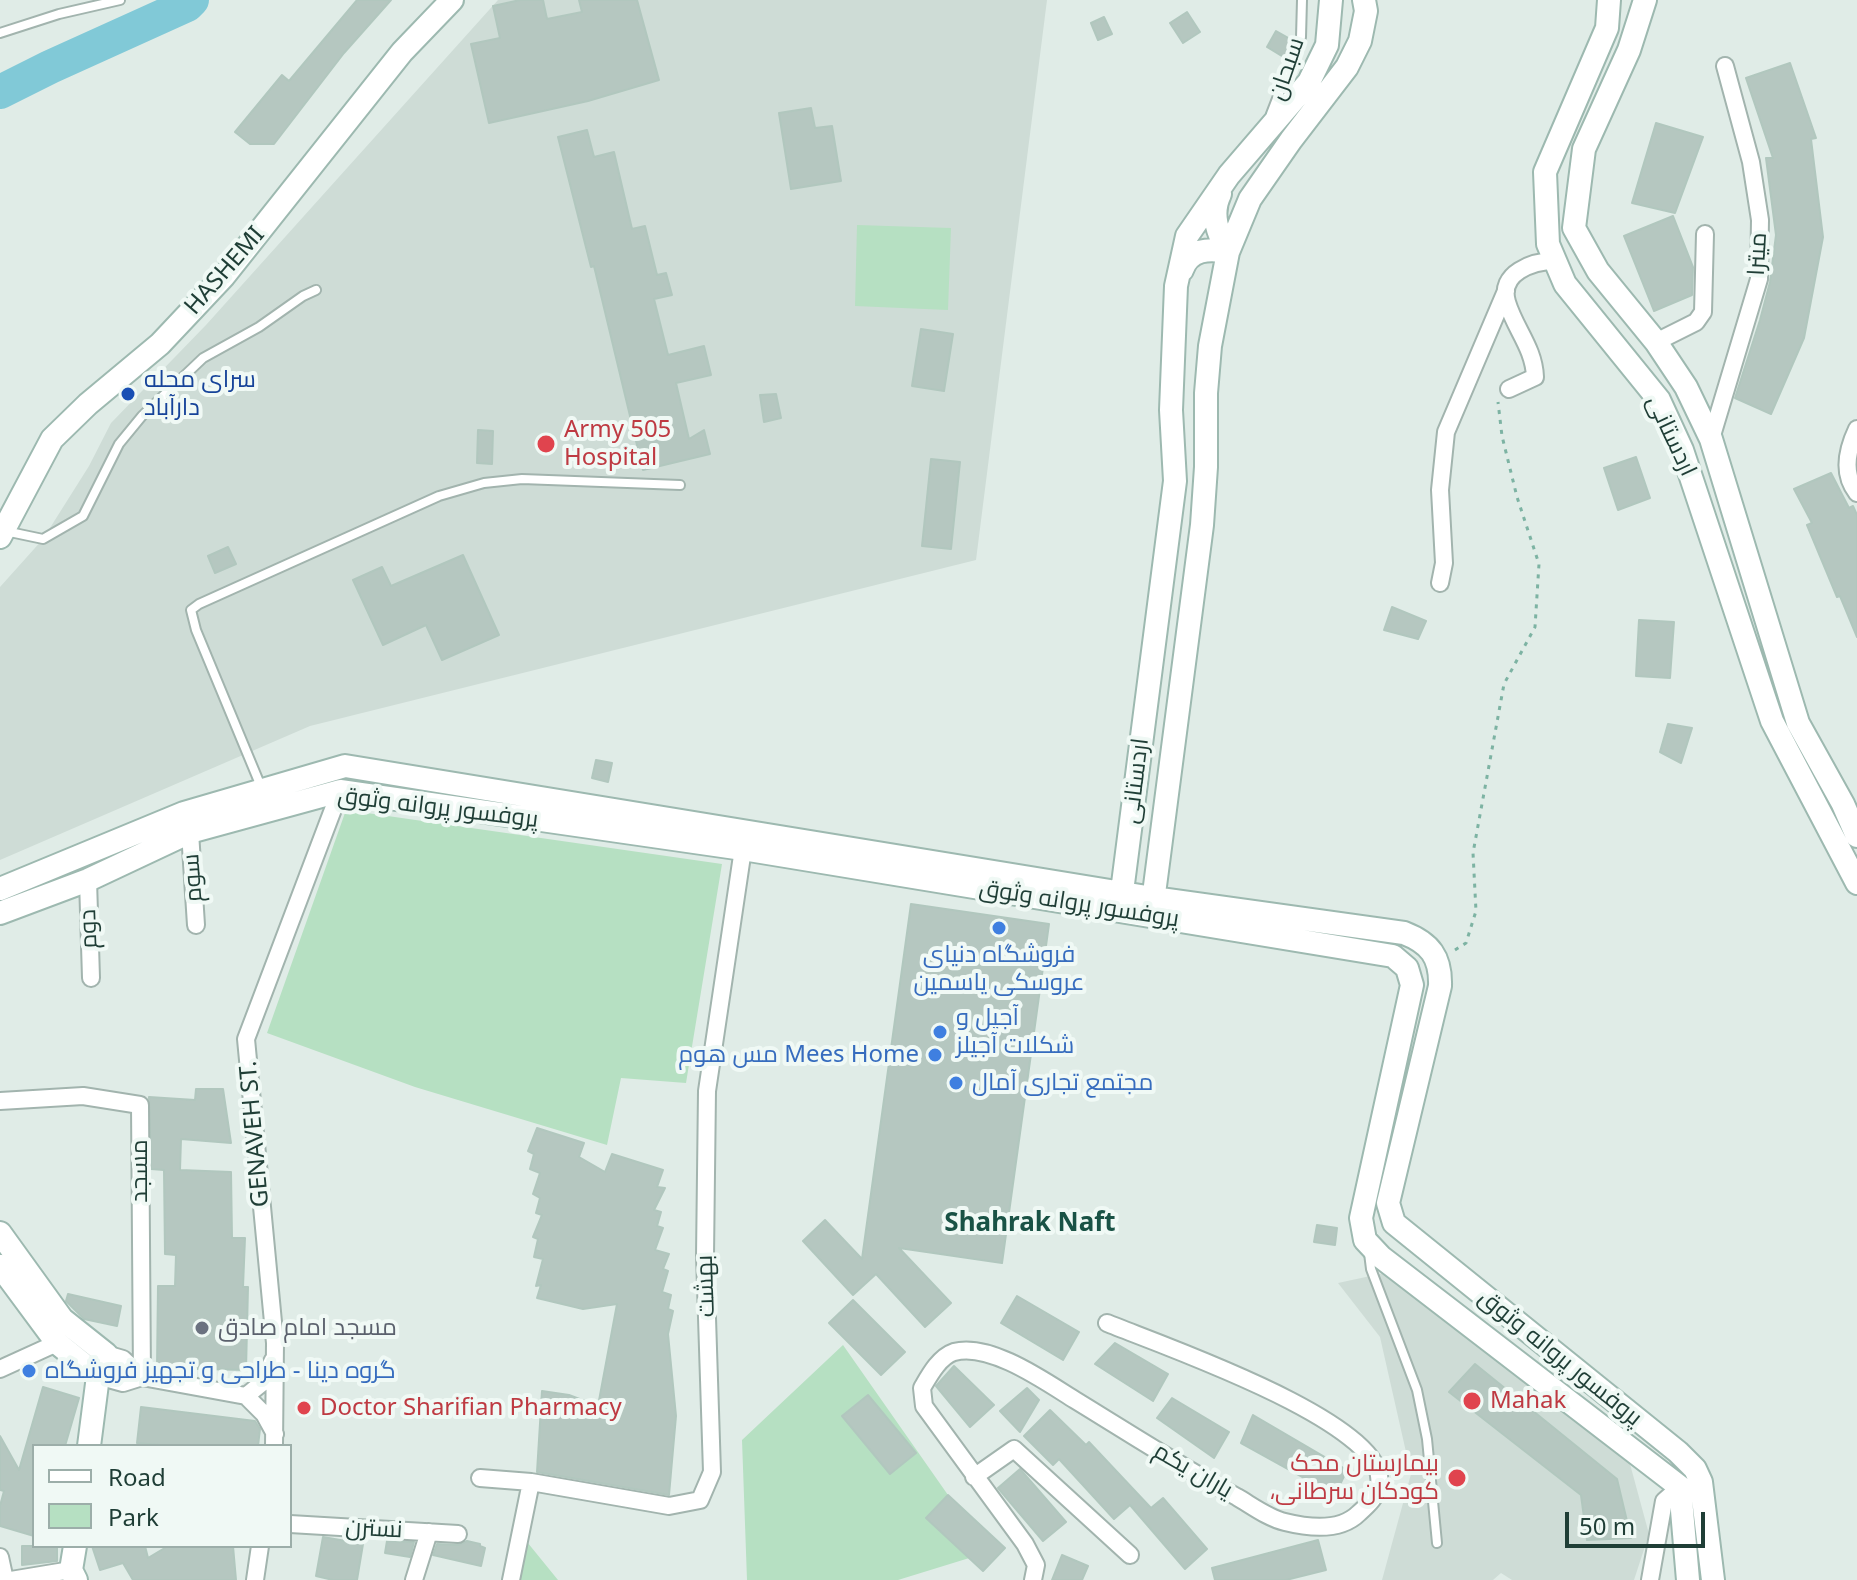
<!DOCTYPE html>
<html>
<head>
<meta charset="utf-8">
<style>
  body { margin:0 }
  #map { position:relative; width:1857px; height:1580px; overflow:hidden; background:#e0ece7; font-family:"Noto Sans",sans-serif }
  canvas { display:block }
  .legend { position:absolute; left:32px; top:1444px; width:260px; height:104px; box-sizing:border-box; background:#f0f9f5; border:2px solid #9caea9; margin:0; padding:10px 14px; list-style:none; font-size:24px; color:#1f3e36 }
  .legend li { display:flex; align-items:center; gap:16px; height:40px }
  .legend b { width:40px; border:2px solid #9caea9 }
  .scale { position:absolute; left:1565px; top:1512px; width:140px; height:36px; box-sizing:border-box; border:4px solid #1f3e36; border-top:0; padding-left:10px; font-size:24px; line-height:28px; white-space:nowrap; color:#1f3e36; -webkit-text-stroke:6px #f0f9f5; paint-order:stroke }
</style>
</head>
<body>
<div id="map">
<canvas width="1857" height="1580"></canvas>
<ul class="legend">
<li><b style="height:10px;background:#fff"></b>Road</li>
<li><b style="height:22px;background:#b6e0c2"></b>Park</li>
</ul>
<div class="scale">50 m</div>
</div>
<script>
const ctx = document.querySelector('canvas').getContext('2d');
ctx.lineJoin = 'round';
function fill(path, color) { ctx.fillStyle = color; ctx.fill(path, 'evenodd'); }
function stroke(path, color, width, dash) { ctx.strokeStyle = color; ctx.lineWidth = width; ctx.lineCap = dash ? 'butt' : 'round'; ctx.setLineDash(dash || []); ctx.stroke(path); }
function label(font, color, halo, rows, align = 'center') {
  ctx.font = font + ' "Noto Sans",Cairo,sans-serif'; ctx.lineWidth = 8; ctx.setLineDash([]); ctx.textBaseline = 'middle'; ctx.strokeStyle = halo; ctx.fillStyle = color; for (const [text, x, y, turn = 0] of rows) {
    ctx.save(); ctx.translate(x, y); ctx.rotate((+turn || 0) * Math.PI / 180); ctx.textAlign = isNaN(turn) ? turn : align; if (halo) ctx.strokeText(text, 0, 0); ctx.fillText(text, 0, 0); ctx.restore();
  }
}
fill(new Path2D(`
  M498 0H1047L976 560 310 726 0 860V587L43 539 89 466 111 423 206 325Z
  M1389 1272 1630 1464 1649 1534 1634 1580H1512L1501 1573 1493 1580H1382L1411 1474 1380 1337 1338 1283Z`), '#cedcd6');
fill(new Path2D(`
  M857 225 951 228 948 310 855 306Z
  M346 810 722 864 686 1083 621 1078 607 1145 415 1087 267 1033Z
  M843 1345 948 1495 992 1551 898 1580H747L742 1440Z
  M523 1537 558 1580H518Z`), '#b6e0c2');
stroke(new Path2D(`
  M0 92 50 67 187 5 192 0`), '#81c9d7', 34);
const building = new Path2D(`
  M357 0H391L344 53 274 144H250L235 132 282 75 289 81Z
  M520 0H543L547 19 582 12 579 0H637L659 80 588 101 489 123 471 44 500 38 493 6Z
  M1187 12 1200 32 1183 43 1170 23Z
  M1104 17 1112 34 1098 40 1091 23Z
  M1276 31 1292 40 1285 58 1267 47Z
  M1790 63 1816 138 1811 139 1823 237 1804 338 1771 414 1735 398 1760 320 1770 282 1776 235 1766 158H1773L1746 78Z
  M811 108 815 128 832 126 841 181 791 189 779 113Z
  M1656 123 1703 137 1675 213 1632 203Z
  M587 130 594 157 614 152 632 229 645 226 657 275 666 273 672 295 654 299 668 355 704 346 711 375 676 383 689 439 704 430 710 454 643 470 594 266 591 267 558 137Z
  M1673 216 1693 267 1692 295 1654 311 1624 236Z
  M921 329 953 334 944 391 912 386Z
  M776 394 781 418 764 422 760 395Z
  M478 430 493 431 492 464 477 463Z
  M1636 457 1650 498 1618 510 1604 468Z
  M931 459 960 462 951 549 922 546Z
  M1831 473 1849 508 1853 506 1857 515V637L1840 596 1837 597 1807 525 1812 523 1794 489Z
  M228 547 236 564 215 573 208 556Z
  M463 555 499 635 442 660 426 625 383 645 353 580 382 567 391 586Z
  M1392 607 1426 621 1418 639 1384 630Z
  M1639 620 1674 622 1670 678 1636 676Z
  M1668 724 1692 728 1681 763 1660 752Z
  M596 760 612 763 608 782 592 778Z
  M911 904 1049 924 1002 1263 899 1248 951 1303 925 1327 876 1274 853 1295 803 1241 825 1220 862 1259Z
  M196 1089H223L231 1143 181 1139 180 1170 231 1172 232 1238H245L243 1287H248L246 1370 157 1368 158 1286H175L176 1255 165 1254 164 1170 151 1169 149 1097 195 1100Z
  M537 1128 584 1143 579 1157 605 1172 612 1154 663 1170 657 1187 665 1188 654 1210 661 1212 657 1226 663 1228 655 1250 669 1254 663 1269 668 1271 662 1292 671 1295 668 1309 673 1311 668 1334 676 1416 669 1495 537 1472 542 1391 569 1395 598 1406 617 1304 583 1309 537 1298 541 1285 536 1286 543 1259 534 1257 538 1239 533 1237 542 1215 536 1213 540 1198 533 1194 540 1173 530 1169 534 1154 528 1151Z
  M1317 1225 1337 1228 1335 1245 1314 1242Z
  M68 1294 121 1306 117 1326 84 1319 66 1301Z
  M1017 1296 1079 1332 1063 1360 1001 1323Z
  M853 1300 905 1352 881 1375 829 1323Z
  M1115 1343 1168 1374 1153 1401 1095 1364Z
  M1475 1364 1617 1479 1631 1538 1587 1540 1581 1495 1449 1392Z
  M954 1366 994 1405 970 1427 936 1386Z
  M43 1387 79 1398 65 1446H34V1536L0 1526V1506L4 1491 0 1490V1436L19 1470Z
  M1027 1388 1039 1400 1020 1432 1000 1411Z
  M868 1395 916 1453 890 1474 842 1416Z
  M1172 1398 1229 1432 1214 1458 1157 1418Z
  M141 1407 255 1421 260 1429 258 1446H171L137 1443Z
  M1050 1410 1086 1445 1089 1442 1151 1508 1163 1498 1207 1549 1185 1569 1130 1505 1114 1519 1059 1459 1053 1465 1024 1436Z
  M1253 1415 1347 1470 1335 1495 1241 1443Z
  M1020 1469 1066 1522 1043 1541 998 1488Z
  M948 1495 1005 1548 983 1571 926 1518Z
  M323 1537 363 1544 357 1580H333L316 1576Z
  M1318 1540 1326 1570 1286 1580H1215L1212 1568Z
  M387 1541 414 1542 410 1557 385 1553Z
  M467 1541 480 1544V1546L485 1548 481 1566 433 1555 437 1544 458 1545Z
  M22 1546H57V1561L22 1565Z
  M92 1546H145L148 1558 168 1546H233L236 1580H133L123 1563 100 1570Z
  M1062 1555 1088 1566 1082 1580H1052Z`);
fill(building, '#b5c7c0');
stroke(building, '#b1c7be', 2);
const service = new Path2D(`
  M0 33 59 14 120 0
  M1271 114 1301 37 1302 0
  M5 531 43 539 83 516 119 444 142 416 203 358 259 327 303 296 316 290
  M262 789 196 630 191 610 199 604 439 496 484 483 522 479 680 485
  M1369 1253 1371 1269 1417 1390 1427 1439 1437 1543`);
const minor = new Path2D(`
  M1656 342 1696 322 1703 312 1705 234
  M1509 389 1535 377C1534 348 1515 329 1507 302 1498 273 1533 261 1555 261
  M1857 429C1847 450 1842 474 1857 493
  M1711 439 1759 279 1760 220 1751 162 1725 66
  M1440 583 1444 563 1440 490 1446 432 1506 291
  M190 832 196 925
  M88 880 91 978
  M0 1101 83 1096 140 1105 142 1377
  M106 1354 123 1359 142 1377
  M0 1369 57 1343
  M98 1376 123 1383 142 1377 246 1396 264 1414 275 1434
  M246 1396 262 1383 273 1360
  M274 1446 275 1343 246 1039 340 791
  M974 1477 1014 1449 1130 1555
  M480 1478 531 1482 669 1506 700 1500 712 1472 705 1256 707 1091 743 849
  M290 1524 458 1534
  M0 1557 5 1580
  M11 1580 71 1570
  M255 1580 260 1546
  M414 1580 429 1532
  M511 1580 531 1482
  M1033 1580 1036 1565 1025 1544 924 1406 922 1388C929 1376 939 1357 954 1352 990 1342 1046 1382 1075 1400 1129 1433 1181 1467 1237 1497 1251 1505 1268 1518 1285 1522 1309 1528 1340 1532 1359 1513 1368 1505 1377 1497 1379 1484 1390 1423 1155 1343 1107 1323
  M1650 1580 1664 1501 1680 1487`);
const secondary = new Path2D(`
  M1609 0 1607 28 1545 172 1548 244 1565 284 1659 400 1682 450 1772 721 1857 883
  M1645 0 1629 50 1584 149 1574 228 1598 271 1656 342 1686 387 1711 439 1798 723 1843 804 1857 836
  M1182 270C1189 249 1209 248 1228 252 1218 234 1210 214 1220 194
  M0 537 52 439 88 404 160 344 224 276 402 52 452 0
  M0 889 184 813 345 766 1153 898 1404 933C1430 943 1441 957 1440 986L1388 1203 1394 1223 1678 1452 1695 1469 1701 1482 1713 1580
  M1120 907 1175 481 1171 410 1176 286 1187 236 1229 175 1309 82 1327 45 1331 0
  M1152 909 1202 525 1206 467V393L1210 346 1228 252 1250 199 1291 140 1347 67 1360 41 1366 11 1364 0
  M0 913 88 880 190 832 340 791 743 849 1393 956 1407 968 1412 985 1361 1218 1365 1240 1381 1257 1680 1487 1688 1580
  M0 1233 62 1319 106 1354 98 1376 89 1446
  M0 1266 57 1343 98 1376
  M75 1546 71 1570 76 1580`);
stroke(service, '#a2b4ae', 12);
stroke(minor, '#a2b4ae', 20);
stroke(secondary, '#9db9b0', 26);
stroke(new Path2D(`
  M1455 950 1466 943 1476 911 1473 853 1504 684 1535 627 1539 564 1517 497 1502 436 1498 402`), '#7db3a3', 3, [4, 6]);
stroke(service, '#fff', 8);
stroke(minor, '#fff', 16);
stroke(secondary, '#fff', 22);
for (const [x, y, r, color] of [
  [128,394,8,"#1a4fb4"],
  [546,444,10,"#e0444e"],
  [999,928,8,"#3f7fe0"],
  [940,1032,8,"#3f7fe0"],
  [935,1055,8,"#3f7fe0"],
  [956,1083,8,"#3f7fe0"],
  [202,1328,8,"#6b7280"],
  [29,1371,8,"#3f7fe0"],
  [1472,1401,10,"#e0444e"],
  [304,1408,8,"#e0444e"],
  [1457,1478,10,"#e0444e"]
]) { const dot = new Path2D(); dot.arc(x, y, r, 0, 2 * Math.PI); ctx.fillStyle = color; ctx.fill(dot); stroke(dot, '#f0f9f5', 3); }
label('24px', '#1f3e36', '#f0f9f5', [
  ["سبحان",1287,69,-71],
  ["میترا",1758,254,-87],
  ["HASHEMI",225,271,-49],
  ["اردستانی",1671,436,65],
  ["اردستانی",1136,781,-83],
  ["پروفسور پروانه وثوق",438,808,7],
  ["سوم",193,878,-94],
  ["پروفسور پروانه وثوق",1079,904,9],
  ["دوم",89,929,-92],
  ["GENAVEH ST.",255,1134,-95],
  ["مسجد",140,1171,-90],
  ["بهشت",706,1286,-92],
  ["پروفسور پروانه وثوق",1560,1358,39],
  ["یاران یکم",1193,1471,30],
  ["نسترن",374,1529,3]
]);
label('24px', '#164399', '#f0f9f5', [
  ["سرای محله",144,380],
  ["دارآباد",144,408]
], 'left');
label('24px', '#be3a42', '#f0f9f5', [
  ["Army 505",564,430],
  ["Hospital",564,458],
  ["Mahak",1490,1401],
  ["Doctor Sharifian Pharmacy",320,1408],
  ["بیمارستان محک",1439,1464,"right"],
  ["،کودکان سرطانی",1439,1492,"right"]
], 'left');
label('24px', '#366cbe', '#f0f9f5', [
  ["فروشگاه دنیای",999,955,"center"],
  ["عروسکی یاسمین",999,983,"center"],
  ["آجیل و",956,1018],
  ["شکلات آجیلز",956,1046],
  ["مس هوم Mees Home",919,1055,"right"],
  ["مجتمع تجاری آمال",972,1083],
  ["گروه دینا - طراحی و تجهیز فروشگاه",45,1371]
], 'left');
label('24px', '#5b616d', '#f0f9f5', [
  ["مسجد امام صادق",218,1328]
], 'left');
label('bold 26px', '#195245', '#f0f9f5', [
  ["Shahrak Naft",1030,1224]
]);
</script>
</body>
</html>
